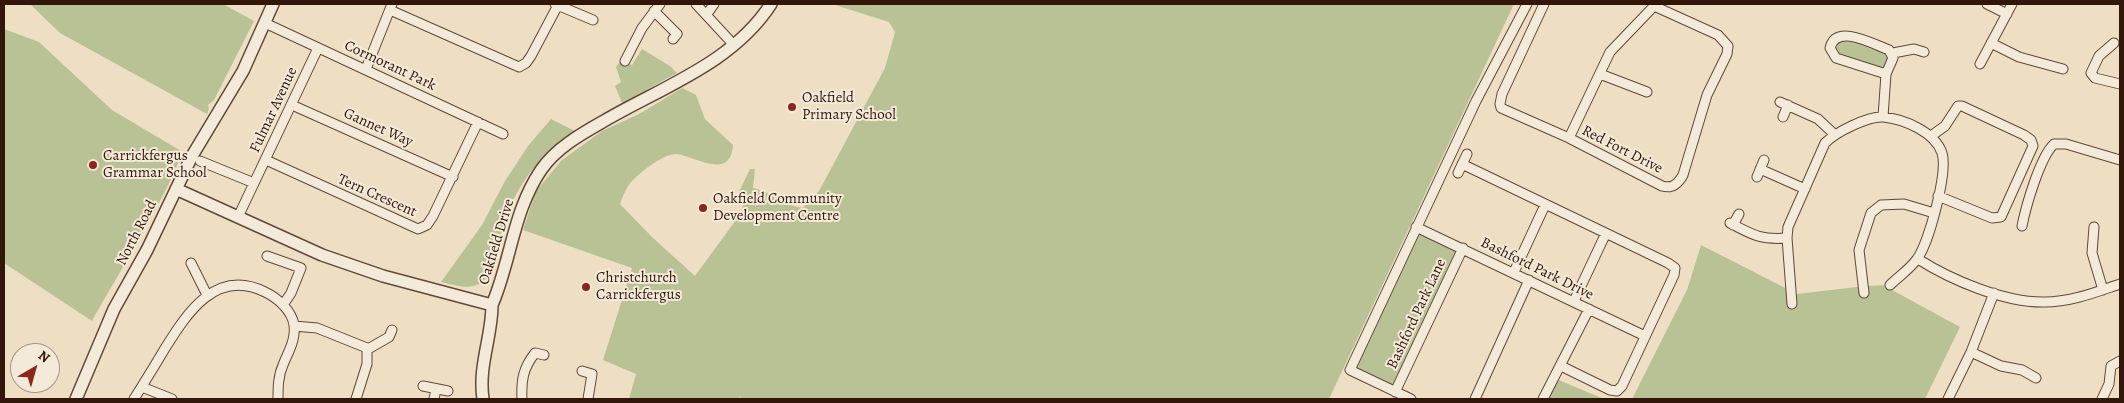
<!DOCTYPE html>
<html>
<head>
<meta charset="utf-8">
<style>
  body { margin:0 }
  #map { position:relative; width:2124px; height:403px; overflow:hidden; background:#eedfc4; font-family:Alegreya,serif }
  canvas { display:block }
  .frame { position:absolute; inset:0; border:5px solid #32160a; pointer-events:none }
  .north { position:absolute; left:10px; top:343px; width:50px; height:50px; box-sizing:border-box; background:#f4ead9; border:1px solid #a69586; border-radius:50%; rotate:38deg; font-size:14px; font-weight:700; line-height:20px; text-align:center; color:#32160a }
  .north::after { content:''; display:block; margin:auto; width:18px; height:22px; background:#8f2418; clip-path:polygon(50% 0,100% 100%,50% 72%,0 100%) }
</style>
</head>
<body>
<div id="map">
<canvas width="2124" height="403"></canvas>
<div class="frame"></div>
<div class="north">N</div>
</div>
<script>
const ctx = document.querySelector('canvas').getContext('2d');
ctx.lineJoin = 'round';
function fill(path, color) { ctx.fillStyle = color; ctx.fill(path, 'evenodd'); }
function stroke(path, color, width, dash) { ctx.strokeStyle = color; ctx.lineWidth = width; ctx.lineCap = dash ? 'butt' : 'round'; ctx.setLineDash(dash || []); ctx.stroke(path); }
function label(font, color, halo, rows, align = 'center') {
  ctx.font = font + ' Alegreya,serif'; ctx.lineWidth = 4; ctx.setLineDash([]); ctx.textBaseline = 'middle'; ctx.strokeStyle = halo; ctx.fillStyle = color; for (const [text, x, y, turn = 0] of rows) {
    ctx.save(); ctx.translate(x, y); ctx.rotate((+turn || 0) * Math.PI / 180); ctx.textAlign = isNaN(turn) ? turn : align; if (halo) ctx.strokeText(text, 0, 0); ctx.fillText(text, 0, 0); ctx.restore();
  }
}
fill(new Path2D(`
  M30 4H223L254 21 214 100 208 105 209 109 207 114 60 33Z
  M832 4H1514L1329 399H740L741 395 739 399H629L636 374 603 360 632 268 523 230 536 191 562 160 602 131 641 113 682 88 696 95 705 119 733 145C731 182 693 155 676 154 662 154 635 176 628 186 624 192 622 199 620 204L653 238 695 276 741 213 743 204 736 198 750 169H755L753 188C772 192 782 205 803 208L819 191 885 68 895 32 889 22Z
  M4 29 39 42 112 110 181 151C184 167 105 297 92 321L4 263Z
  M1845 38 1885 52 1889 57 1886 67 1880 68 1840 55 1835 49 1836 43Z
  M642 49 670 66 677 73 622 103 615 86 621 82 616 67 621 60 632 65Z
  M551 119 575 131C541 154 517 183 505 222 499 241 495 260 487 278 473 292 459 286 441 282L482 225 505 181 528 146Z
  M1416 227 1463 248 1395 392 1350 370Z
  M1701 245 1797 294 1865 286 1890 285 1892 290 1960 327 1925 399H1632L1687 290Z
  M1557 380 1561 381 1604 399H1546Z`), '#b9c294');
const minor = new Path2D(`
  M555 4 593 20
  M696 4 733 44
  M1544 4 1502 94 1500 104 1501 108 1569 138 1662 186C1672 189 1678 184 1683 175L1707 95 1727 54 1728 46 1718 35 1654 6
  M1987 4 2007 14
  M390 10 519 67 526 63 531 56 558 5
  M654 11 677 34 673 39
  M707 14 714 4
  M265 23 503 134
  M1991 43 2019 57 2063 69
  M2114 43 2099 56 2091 73 2095 78 2120 84
  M1893 53 1914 49 1924 52
  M625 61 642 28 660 4
  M1980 64 2012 4
  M366 69 392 4
  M1600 74 1647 92
  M1780 102 1818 119 1834 134
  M292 105 453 177
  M1783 117 1788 105
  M1883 117 1886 74 1836 58 1830 48C1836 23 1873 44 1889 50L1893 58 1886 74
  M1931 136 1945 126 1958 106H1962L2024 135 2031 140 2033 146 2001 217 1992 218 1938 196
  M1569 138 1610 52 1656 4
  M266 160 418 229 427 225 433 216 478 122
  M200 161 254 183
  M1462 164 1668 263 1675 268 1674 275 1622 386 1617 391 1610 390 1561 366
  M1760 169 1805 189
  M1458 173 1467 154
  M1757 177 1764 160
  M238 217 318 48
  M1730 223C1753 235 1760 240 1787 238
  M1733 225 1739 214
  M2022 226C2026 206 2040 157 2054 144H2066L2120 160
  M1416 227 1645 336
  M2094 227 2092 253 2103 290
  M267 256 301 268 291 293 283 305
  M1918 259C1951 280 2005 303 2045 302 2071 302 2096 292 2120 284
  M191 263 207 295
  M1514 272 1545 205
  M1864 293 1859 250 1871 213 1881 205 1904 204 1934 213
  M1574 301 1606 233
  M1792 304 1787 238 1788 227 1825 143C1836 132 1868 116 1883 117 1904 119 1935 132 1942 153 1948 172 1929 243 1917 259 1910 269 1898 277 1890 285
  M294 326 317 328 367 348V364L356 399
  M368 349 389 337 392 330
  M1971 352 2001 366 2022 370 2036 378
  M582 371 592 374 588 399
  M423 386 448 391
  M142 387 172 399
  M1395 392 1463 248
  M134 399C144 383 154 367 164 350 186 315 215 267 265 292 278 298 292 311 294 325 296 340 288 352 283 365 278 376 278 388 278 399
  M434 399 436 389
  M522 399C521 381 523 368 535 353L544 355
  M1411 399 1350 370 1476 101 1527 4
  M1475 399 1529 280
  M1543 399 1589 309
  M1948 399 1971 352 1994 293
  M2102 399 2109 384 2111 366 2120 361`);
const tertiary = new Path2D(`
  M176 189 322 255 383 276 492 305C511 261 513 211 541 170 556 148 581 134 604 121 662 87 733 63 771 4
  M76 399 114 309 147 250 192 156 243 71 273 4
  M483 399C478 366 492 337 492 305`);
stroke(minor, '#614838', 11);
stroke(tertiary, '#614838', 14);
stroke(minor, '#f4ead9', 9);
stroke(tertiary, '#f4ead9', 11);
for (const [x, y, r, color] of [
  [792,107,5,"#8f2418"],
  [93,165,5,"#8f2418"],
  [703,208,5,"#8f2418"],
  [586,287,5,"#8f2418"]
]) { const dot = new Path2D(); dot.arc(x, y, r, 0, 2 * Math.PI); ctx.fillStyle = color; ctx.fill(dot); stroke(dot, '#f4ead9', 2); }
label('15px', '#32160a', '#f4ead9', [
  ["Cormorant Park",390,66,25],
  ["Fulmar Avenue",274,110,-65],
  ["Gannet Way",378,128,24],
  ["Red Fort Drive",1622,150,27],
  ["Tern Crescent",377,196,24],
  ["North Road",137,233,-63],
  ["Oakfield Drive",497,242,-73],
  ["Bashford Park Drive",1537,269,26],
  ["Bashford Park Lane",1417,314,-65]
]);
label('15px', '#32160a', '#f4ead9', [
  ["Oakfield",802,98],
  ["Primary School",802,115],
  ["Carrickfergus",103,156],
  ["Grammar School",103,173],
  ["Oakfield Community",713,199],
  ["Development Centre",713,216],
  ["Christchurch",596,278],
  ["Carrickfergus",596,295]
], 'left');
</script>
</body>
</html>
